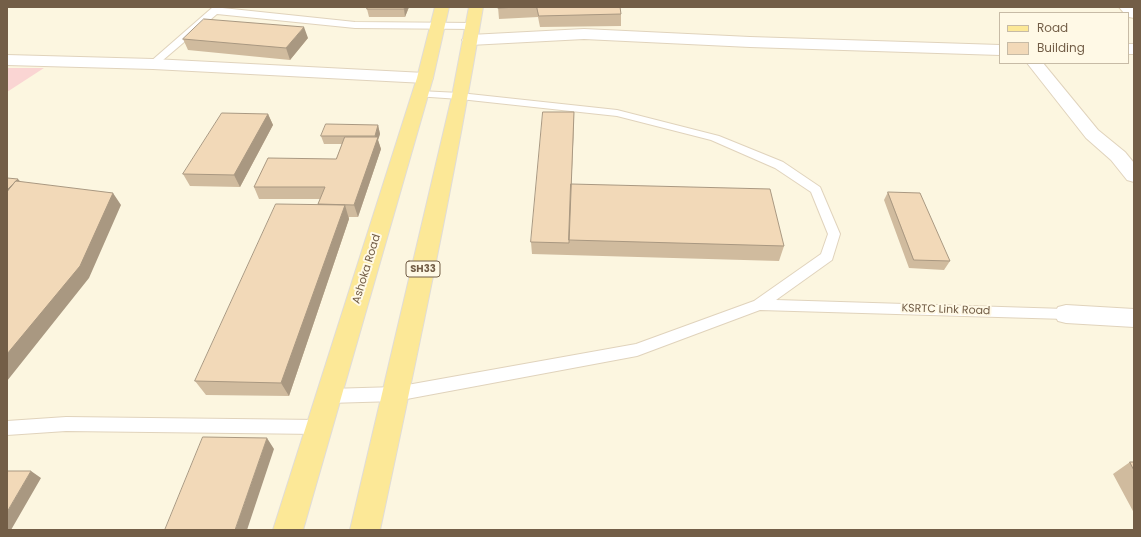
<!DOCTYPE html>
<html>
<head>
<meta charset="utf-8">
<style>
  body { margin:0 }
  #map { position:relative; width:1141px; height:537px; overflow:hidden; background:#fcf6e0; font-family:Poppins,sans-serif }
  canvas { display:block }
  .frame { position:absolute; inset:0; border:8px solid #735e47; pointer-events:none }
  .legend { position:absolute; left:999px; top:12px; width:130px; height:52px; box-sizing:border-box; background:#fff9e6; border:1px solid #c7bba6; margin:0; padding:5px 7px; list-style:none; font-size:12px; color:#735e47 }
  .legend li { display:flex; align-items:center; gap:8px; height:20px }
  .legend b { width:20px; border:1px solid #c7bba6 }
</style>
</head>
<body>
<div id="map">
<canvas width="1141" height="537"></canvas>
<div class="frame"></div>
<ul class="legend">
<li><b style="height:5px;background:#fce897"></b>Road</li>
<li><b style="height:11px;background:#f2d9b8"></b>Building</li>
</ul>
</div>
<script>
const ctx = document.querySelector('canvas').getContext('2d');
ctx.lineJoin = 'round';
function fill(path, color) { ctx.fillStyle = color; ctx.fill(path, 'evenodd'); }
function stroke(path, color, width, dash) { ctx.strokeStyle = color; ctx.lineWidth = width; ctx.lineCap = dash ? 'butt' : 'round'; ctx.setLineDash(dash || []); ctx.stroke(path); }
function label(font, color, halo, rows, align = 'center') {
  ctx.font = font + ' Poppins,sans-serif'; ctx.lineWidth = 4; ctx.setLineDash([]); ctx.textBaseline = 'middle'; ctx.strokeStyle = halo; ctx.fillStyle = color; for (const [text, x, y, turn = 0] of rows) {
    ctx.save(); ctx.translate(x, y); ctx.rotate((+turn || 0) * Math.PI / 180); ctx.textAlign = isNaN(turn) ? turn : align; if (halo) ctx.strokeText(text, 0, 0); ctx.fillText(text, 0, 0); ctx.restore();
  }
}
fill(new Path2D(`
  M7 68H44L7 92Z`), '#fad5d3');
const service = new Path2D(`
  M213 7 355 22 474 23 478 26 474 29 355 28 217 14 156 66H150L148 64 150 62Z
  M419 91 460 93 617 110 719 136 783 162 820 187 840 234 832 260 776 300 1066 309 1071 310 1073 314 1071 318 1066 319 760 310 637 356 396 401 329 403 324 401 321 396 324 391 329 389 396 387 636 344 754 301 821 254 828 234 811 192 775 168 711 140 617 116 460 99 415 96 414 94Z
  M66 417 318 420 324 422 326 427 324 432 318 434 66 431 7 435V421Z`);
const minor = new Path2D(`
  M584 29 750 37 1000 45V55L750 47 584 39 470 45 465 43 462 40 465 37 470 35Z
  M1128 44H1134V54H1128Z
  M1027 63H1043L1098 130 1125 152 1134 163V182L1127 180 1111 160 1086 138Z
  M1066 305 1134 309V327L1066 323 1058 321 1054 314 1058 307Z`);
const tertiary = new Path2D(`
  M7 55 153 59 425 73 431 75 433 78 431 81 425 83 153 69 7 65Z`);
const secondary = new Path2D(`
  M1119 7H1134V18L1129 17 1128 13H1124Z`);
const primary = new Path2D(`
  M435 7H449L433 78 303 530H273L417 78Z
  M469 7H483C454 182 417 356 380 530H350L452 96Z`);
stroke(service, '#e0d3bc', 2);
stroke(minor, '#e0d3bc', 2);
stroke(tertiary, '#e0d3bc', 2);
stroke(secondary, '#e2d3b7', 2);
stroke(primary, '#e0dcd7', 2);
fill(service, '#fff');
fill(minor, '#fff');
fill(tertiary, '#fff');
fill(secondary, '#fff');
fill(primary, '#fce897');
fill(new Path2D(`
  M368 7H409L405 17H369L367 9Z
  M498 7H620L621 14V26L540 27 538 17 499 19Z
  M308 38 290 60 188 50 183 39Z
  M574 112 571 184 784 246 779 261 532 254 531 242Z
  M268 114 273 125 240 187 190 186 183 174Z
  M378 125 380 134 378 140 381 149 358 217H349V219L289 396 206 395 195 381 318 204 320 199H259L254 187 336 159 342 144H324L321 136Z
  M888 192 950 261 944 270 909 268 884 200Z
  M1130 462H1134V513L1113 474Z`), '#d0bb9e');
fill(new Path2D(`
  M405 7H409L405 17 404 9Z
  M304 27 308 38 290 60 286 48Z
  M574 112V124L569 240Z
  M268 114 273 125 240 187 234 175Z
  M378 125 380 134 378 140 381 149 358 217 354 205 376 142 375 136Z
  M18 179 25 187 7 207V190Z
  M113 193 121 205 89 278 7 381V354Z
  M345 205 349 219 289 396 281 383Z
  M267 438 274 449 247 530H235Z
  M31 471 41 478 11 530H7V512Z`), '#a99881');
const building = new Path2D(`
  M368 7H405L404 9H367Z
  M498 7H519L498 8Z
  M537 7H620L621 14 539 16Z
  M204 19 304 27 286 48 183 39Z
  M543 112H574L569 243 531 242Z
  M222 113 268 114 234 175 183 174Z
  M326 124 378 125 375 136H321Z
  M345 137H378L354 205 318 204 325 187H254L268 158 336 159Z
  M7 178 18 179 7 190Z
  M16 181 113 193 80 266 7 354V192Z
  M571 184 770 189 784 246 569 240Z
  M888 192 920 193 950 261 914 260Z
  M276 204 345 205 281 383 195 381Z
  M203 437 267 438 235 530H165Z
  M1130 462H1134V470Z
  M7 471H31L7 512Z`);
fill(building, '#f2d9b8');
stroke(building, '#a99881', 1);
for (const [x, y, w] of [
  [423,269,34]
]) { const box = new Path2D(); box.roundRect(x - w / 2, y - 8, w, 16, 3); ctx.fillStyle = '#fff9e6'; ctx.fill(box); stroke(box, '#735e47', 1); }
label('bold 10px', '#735e47', null, [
  ["SH33",423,269]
]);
label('11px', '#735e47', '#fff9e6', [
  ["Ashoka Road",367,269,-73],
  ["KSRTC Link Road",946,310,2]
]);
</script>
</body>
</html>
